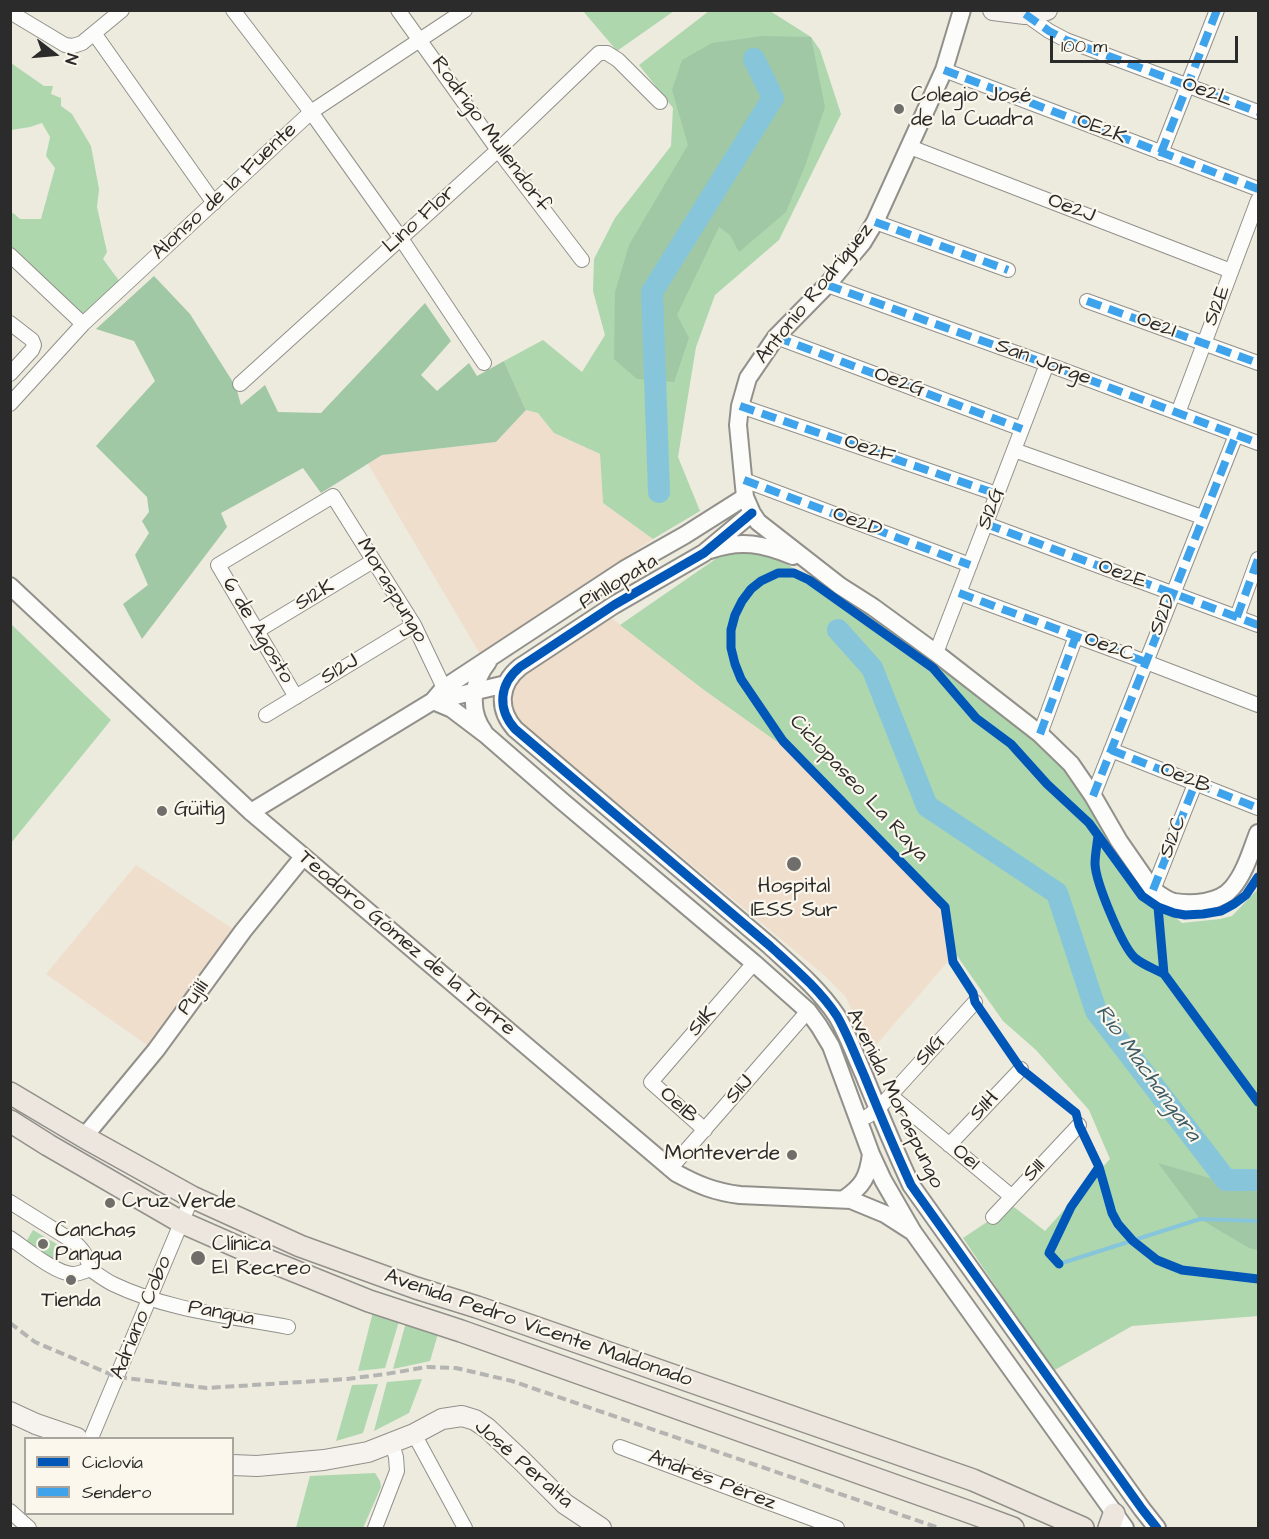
<!DOCTYPE html>
<html>
<head>
<meta charset="utf-8">
<style>
  body { margin:0 }
  #map { position:relative; width:1269px; height:1539px; overflow:hidden; background:#edeade; font-family:"Architects Daughter",sans-serif }
  canvas { display:block }
  .frame { position:absolute; inset:0; border:12px solid #2b2b2b; pointer-events:none }
  .legend { position:absolute; left:24px; top:1437px; width:210px; height:78px; box-sizing:border-box; background:#fbf7ec; border:2px solid #a8a59f; margin:0; padding:8px 10px; list-style:none; font-size:18px; color:#2b2b2b }
  .legend li { display:flex; align-items:center; gap:12px; height:30px }
  .legend b { width:30px; border:2px solid #a8a59f }
  .north { position:absolute; left:24px; top:24px; width:60px; height:60px; -webkit-text-stroke:4px #fbf7ec; paint-order:stroke; rotate:106deg; font-size:16px; font-weight:700; line-height:24px; text-align:center; color:#2b2b2b }
  .north::after { content:''; display:block; margin:auto; width:21px; height:27px; background:#2b2b2b; clip-path:polygon(50% 0,100% 100%,50% 72%,0 100%) }
  .scale { position:absolute; left:1050px; top:36px; width:188px; height:27px; box-sizing:border-box; border:3px solid #2b2b2b; border-top:0; padding-left:8px; font-size:18px; line-height:21px; white-space:nowrap; color:#2b2b2b; -webkit-text-stroke:4px #fbf7ec; paint-order:stroke }
</style>
</head>
<body>
<div id="map">
<canvas width="1269" height="1539"></canvas>
<div class="frame"></div>
<ul class="legend">
<li><b style="height:8px;background:#0057b8"></b>Ciclovía</li>
<li><b style="height:8px;background:#3ea3eb"></b>Sendero</li>
</ul>
<div class="north">N</div>
<div class="scale">100 m</div>
</div>
<script>
const ctx = document.querySelector('canvas').getContext('2d');
ctx.lineJoin = 'round';
function fill(path, color) { ctx.fillStyle = color; ctx.fill(path, 'evenodd'); }
function stroke(path, color, width, dash) { ctx.strokeStyle = color; ctx.lineWidth = width; ctx.lineCap = dash ? 'butt' : 'round'; ctx.setLineDash(dash || []); ctx.stroke(path); }
function label(font, color, halo, rows, align = 'center') {
  ctx.font = font + ' "Architects Daughter",sans-serif'; ctx.lineWidth = 4.5; ctx.setLineDash([]); ctx.textBaseline = 'middle'; ctx.strokeStyle = halo; ctx.fillStyle = color; for (const [text, x, y, turn = 0] of rows) {
    ctx.save(); ctx.translate(x, y); ctx.rotate((+turn || 0) * Math.PI / 180); ctx.textAlign = isNaN(turn) ? turn : align; if (halo) ctx.strokeText(text, 0, 0); ctx.fillText(text, 0, 0); ctx.restore();
  }
}
fill(new Path2D(`
  M526 410 538 413 554 433 600 454 603 503 653 539 480 654 368 464 382 455 496 442Z
  M610 617 704 690 790 751 943 909 950 959 870 1052 846 997 824 975 518 720 513 707V692L518 679Z
  M136 865 233 929 147 1045 46 974Z`), '#f0decd');
fill(new Path2D(`
  M583 11H674L617 51Z
  M709 11H770L811 37 820 50 841 114 779 240 715 295 696 347 678 457 700 511 653 539 603 503 600 454 554 433 538 413 526 410 504 361 543 340 582 372 605 335 593 291 594 259 615 218 671 146 673 108 639 65Z
  M11 63 44 86H53L51 94 61 98V106L72 114 91 146 99 189 97 207 107 252 103 259 120 282 80 321 11 250 10 216 13 213 20 219H41L55 168 46 156 50 137 42 123 30 127 11 130Z
  M746 548 777 558 933 655 1038 736 1092 801 1145 891 1182 923 1220 919 1232 916 1258 889V1316L1132 1326 1053 1371 963 1238 990 1220 1014 1207 1045 1231 1110 1159 1089 1110 1036 1050 1003 1021 955 953 945 907 790 751 704 690 620 625 717 558Z
  M11 624 111 720 11 843Z
  M33 1230 60 1246 52 1260 26 1242Z
  M374 1308 400 1318 385 1368 358 1371Z
  M407 1319 438 1334 430 1361 393 1369Z
  M422 1379 409 1413 374 1431 387 1382Z
  M378 1384 363 1433 336 1441 352 1385Z
  M375 1473 380 1481 381 1487 363 1528H296L310 1476Z`), '#aed7ae');
fill(new Path2D(`
  M762 36 811 37 825 107 805 166 786 212 739 252 730 235 719 227 677 315 689 338 674 382 637 379 614 359 615 292 629 245 688 145 672 90 682 60 712 43Z
  M154 276 190 314 236 387 241 405 265 385 278 412 321 413 425 303 451 341 421 375 437 391 469 363 477 376 504 361 526 410 496 442 382 455 321 493 303 468 221 513 227 527 142 639 123 604 148 585 135 555 149 533 142 521 149 512 147 497 96 446 155 381 134 341 96 329Z
  M1158 1163 1258 1192V1250L1249 1248 1200 1219Z`), '#a1c8a4');
stroke(new Path2D(`
  M1059 1264 1200 1219 1258 1221`), '#87c6da', 4);
stroke(new Path2D(`
  M659 492 652 292 773 98 754 59
  M838 630 872 668 927 806 1057 893 1096 1011 1226 1180H1258`), '#87c6da', 22);
const minor = new Path2D(`
  M233 10 311 112 400 237 484 363
  M398 10 498 150 582 260
  M10 12 65 45 73 46 82 43 122 10
  M1025 14 1049 31 1066 40 1258 112
  M94 33 214 203
  M944 70 1258 189
  M910 147 1231 271
  M1161 153 1217 10
  M875 222 1008 270
  M10 255 83 324
  M827 285 1047 364 1258 443
  M1087 301 1258 363
  M10 323 32 340 34 345 32 350 10 374
  M776 337 1022 429
  M240 384 498 150 599 53H607L618 60 660 102
  M10 404 83 324 311 112 465 10
  M740 406 997 494
  M1178 413 1258 200
  M1014 450 1202 517
  M744 480 970 565
  M986 524 1258 625
  M959 593 1146 662 1258 705
  M1237 617 1258 559
  M257 631 373 561
  M936 653 1047 364
  M296 697 218 565 333 496 414 625 444 688
  M266 715 414 625
  M1040 734 1076 636
  M1111 750 1258 808
  M1093 796 1236 435
  M1153 890 1195 784
  M891 1096 1011 1196
  M858 1120 868 1116 878 1109 975 1002
  M705 1130 651 1082 754 963
  M949 1145 1021 1069
  M670 1169 808 1011
  M10 1202 74 1242C84 1250 87 1257 90 1269 97 1274 105 1280 113 1284 167 1310 230 1316 288 1327
  M993 1217 1079 1125
  M10 1238C25 1248 55 1273 72 1274 79 1274 83 1272 90 1269
  M414 1434 465 1528
  M91 1438 192 1197
  M620 1447 837 1528
  M10 1511 29 1528
  M375 1528 397 1471 396 1457 392 1444`);
const tertiary = new Path2D(`
  M962 10 944 70 875 222 863 242 827 285 776 337 748 378 740 406 738 425 745 497 752 513 758 522 840 586 873 607 936 653 1040 734 1071 764 1093 796 1119 841 1153 890C1159 894 1166 900 1174 902 1192 905 1220 903 1232 888 1245 873 1251 851 1258 833
  M752 513 704 553 614 605 520 667C499 684 497 709 515 729L770 946C794 968 819 989 837 1016 848 1035 855 1055 864 1075 879 1112 894 1148 911 1185L1142 1509 1157 1528
  M710 550C741 539 763 544 793 556
  M10 586 251 812 676 1173C698 1185 715 1192 740 1195L851 1200 885 1214 913 1232
  M433 701 452 709 485 734 562 801 754 963 808 1011 819 1026 831 1046 871 1154 883 1180 913 1232 1125 1528
  M434 701 506 684
  M484 732C468 710 472 682 488 662
  M251 812 433 701 444 688 625 569 685 535 745 497
  M84 1137 156 1050 243 931 303 857
  M844 1199C863 1186 868 1177 871 1154`);
const secondary = new Path2D(`
  M993 10 1025 14 1047 10
  M10 1412 36 1424 77 1438
  M232 1465 257 1466 324 1460 368 1452 414 1434 442 1419 462 1416 475 1420 487 1428 522 1461 565 1504 601 1528`);
const primary = new Path2D(`
  M10 1093 84 1137 192 1197 300 1246 416 1288 477 1307 973 1480 1083 1528
  M10 1121 48 1145 181 1222 272 1262 369 1301 461 1331 972 1513 1013 1528
  M1109 1528 1114 1514`);
stroke(minor, '#92908a', 16);
stroke(tertiary, '#92908a', 20);
stroke(secondary, '#92908a', 22);
stroke(primary, '#92908a', 24);
stroke(minor, '#fcfcfa', 14);
stroke(tertiary, '#fcfcfa', 16);
stroke(secondary, '#f6f3ef', 20);
stroke(primary, '#ede6de', 21);
stroke(new Path2D(`
  M10 1323 35 1342 117 1377 207 1388 347 1379 386 1374 427 1367 456 1368 512 1381 939 1528`), '#b4b4b2', 4, [9, 4.5]);
stroke(new Path2D(`
  M1025 14 1049 31 1066 40 1258 112
  M944 70 1258 189
  M1161 153 1217 10
  M875 222 1008 270
  M827 285 1047 364 1258 443
  M1087 301 1258 363
  M776 337 1022 429
  M740 406 997 494
  M744 480 970 565
  M986 524 1258 625
  M959 593 1146 662
  M1237 617 1258 559
  M1040 734 1076 636
  M1111 750 1258 808
  M1093 796 1236 435
  M1153 890 1195 784`), '#3ea3eb', 8, [15, 8]);
stroke(new Path2D(`
  M752 513 704 553 614 605 520 667C499 684 497 709 515 729L770 946C794 968 819 989 837 1016 848 1035 855 1055 864 1075 879 1112 894 1148 911 1185L1142 1509 1157 1528
  M1098 836C1097 845 1095 855 1095 864 1096 883 1122 946 1135 958 1143 965 1155 969 1164 974
  M1158 907 1164 974 1258 1102
  M1099 1167 1112 1213 1118 1224 1133 1241 1157 1260 1182 1270 1258 1279
  M1059 1264 1049 1253 1071 1207 1099 1167 1079 1125 1076 1113 1021 1069 975 1002 973 993 953 962 945 907 783 741 741 679 735 664 731 648V630L735 615 742 601 751 589 761 581 778 573H794L809 580 933 668 976 718 1011 744 1047 784 1089 823 1142 896 1158 907 1174 913 1185 915 1203 914 1221 911 1234 904 1246 895 1258 877`), '#0057b8', 9);
for (const [x, y, r, color] of [
  [899,109,6,"#6f6e6a"],
  [162,811,6,"#6f6e6a"],
  [794,864,8,"#6f6e6a"],
  [792,1155,6,"#6f6e6a"],
  [110,1203,6,"#6f6e6a"],
  [43,1244,6,"#6f6e6a"],
  [198,1258,8,"#6f6e6a"],
  [71,1280,6,"#6f6e6a"]
]) { const dot = new Path2D(); dot.arc(x, y, r, 0, 2 * Math.PI); ctx.fillStyle = color; ctx.fill(dot); stroke(dot, '#fbf7ec', 2); }
label('21px', '#2b2b2b', '#fbf7ec', [
  ["Oe2L",1207,93,20],
  ["OE2K",1101,130,21],
  ["Rodrigo Mullendorf",490,135,54],
  ["Alonso de la Fuente",225,192,-43],
  ["Oe2J",1071,209,21],
  ["Lino Flor",420,220,-42],
  ["Antonio Rodríguez",815,294,-51],
  ["S12E",1218,306,-69],
  ["Oe2I",1156,326,20],
  ["San Jorge",1043,363,20],
  ["Oe2G",899,383,20],
  ["Oe2F",869,450,19],
  ["S12G",992,509,-69],
  ["Oe2D",857,523,21],
  ["Oe2E",1122,575,20],
  ["Pinllopata",619,583,-31],
  ["Moraspungo",391,591,59],
  ["S12K",315,596,-31],
  ["S12D",1164,615,-69],
  ["6 de Agosto",257,631,59],
  ["Oe2C",1109,648,20],
  ["S12J",340,670,-31],
  ["Oe2B",1185,779,22],
  ["Ciclopaseo La Raya",858,789,47],
  ["S12C",1174,837,-69],
  ["Teodoro Gómez de la Torre",406,944,40],
  ["Pujilí",194,998,-54],
  ["S11K",703,1022,-49],
  ["S11G",931,1051,-48],
  ["S11J",740,1090,-49],
  ["Avenida Moraspungo",894,1099,64],
  ["Oe1B",678,1106,42],
  ["S11H",985,1107,-46],
  ["Oe1",965,1158,40],
  ["S11I",1035,1171,-47],
  ["Pangua",221,1314,11],
  ["Adriano Cobo",142,1318,-68],
  ["Avenida Pedro Vicente Maldonado",538,1329,19],
  ["José Peralta",523,1465,41],
  ["Andrés Pérez",712,1481,21]
]);
label('21px', '#2b2b2b', '#fbf7ec', [
  ["Colegio José",911,97],
  ["de la Cuadra",911,121],
  ["Güitig",174,811],
  ["Hospital",794,888,"center"],
  ["IESS Sur",794,912,"center"],
  ["Monteverde",780,1155,"right"],
  ["Cruz Verde",122,1203],
  ["Canchas",55,1232],
  ["Pangua",55,1256],
  ["Clínica",212,1246],
  ["El Recreo",212,1270],
  ["Tienda",71,1302,"center"]
], 'left');
label('italic 22px', '#3c5c68', '#fbf7ec', [
  ["Rio Machangara",1147,1074,54]
]);
</script>
</body>
</html>
